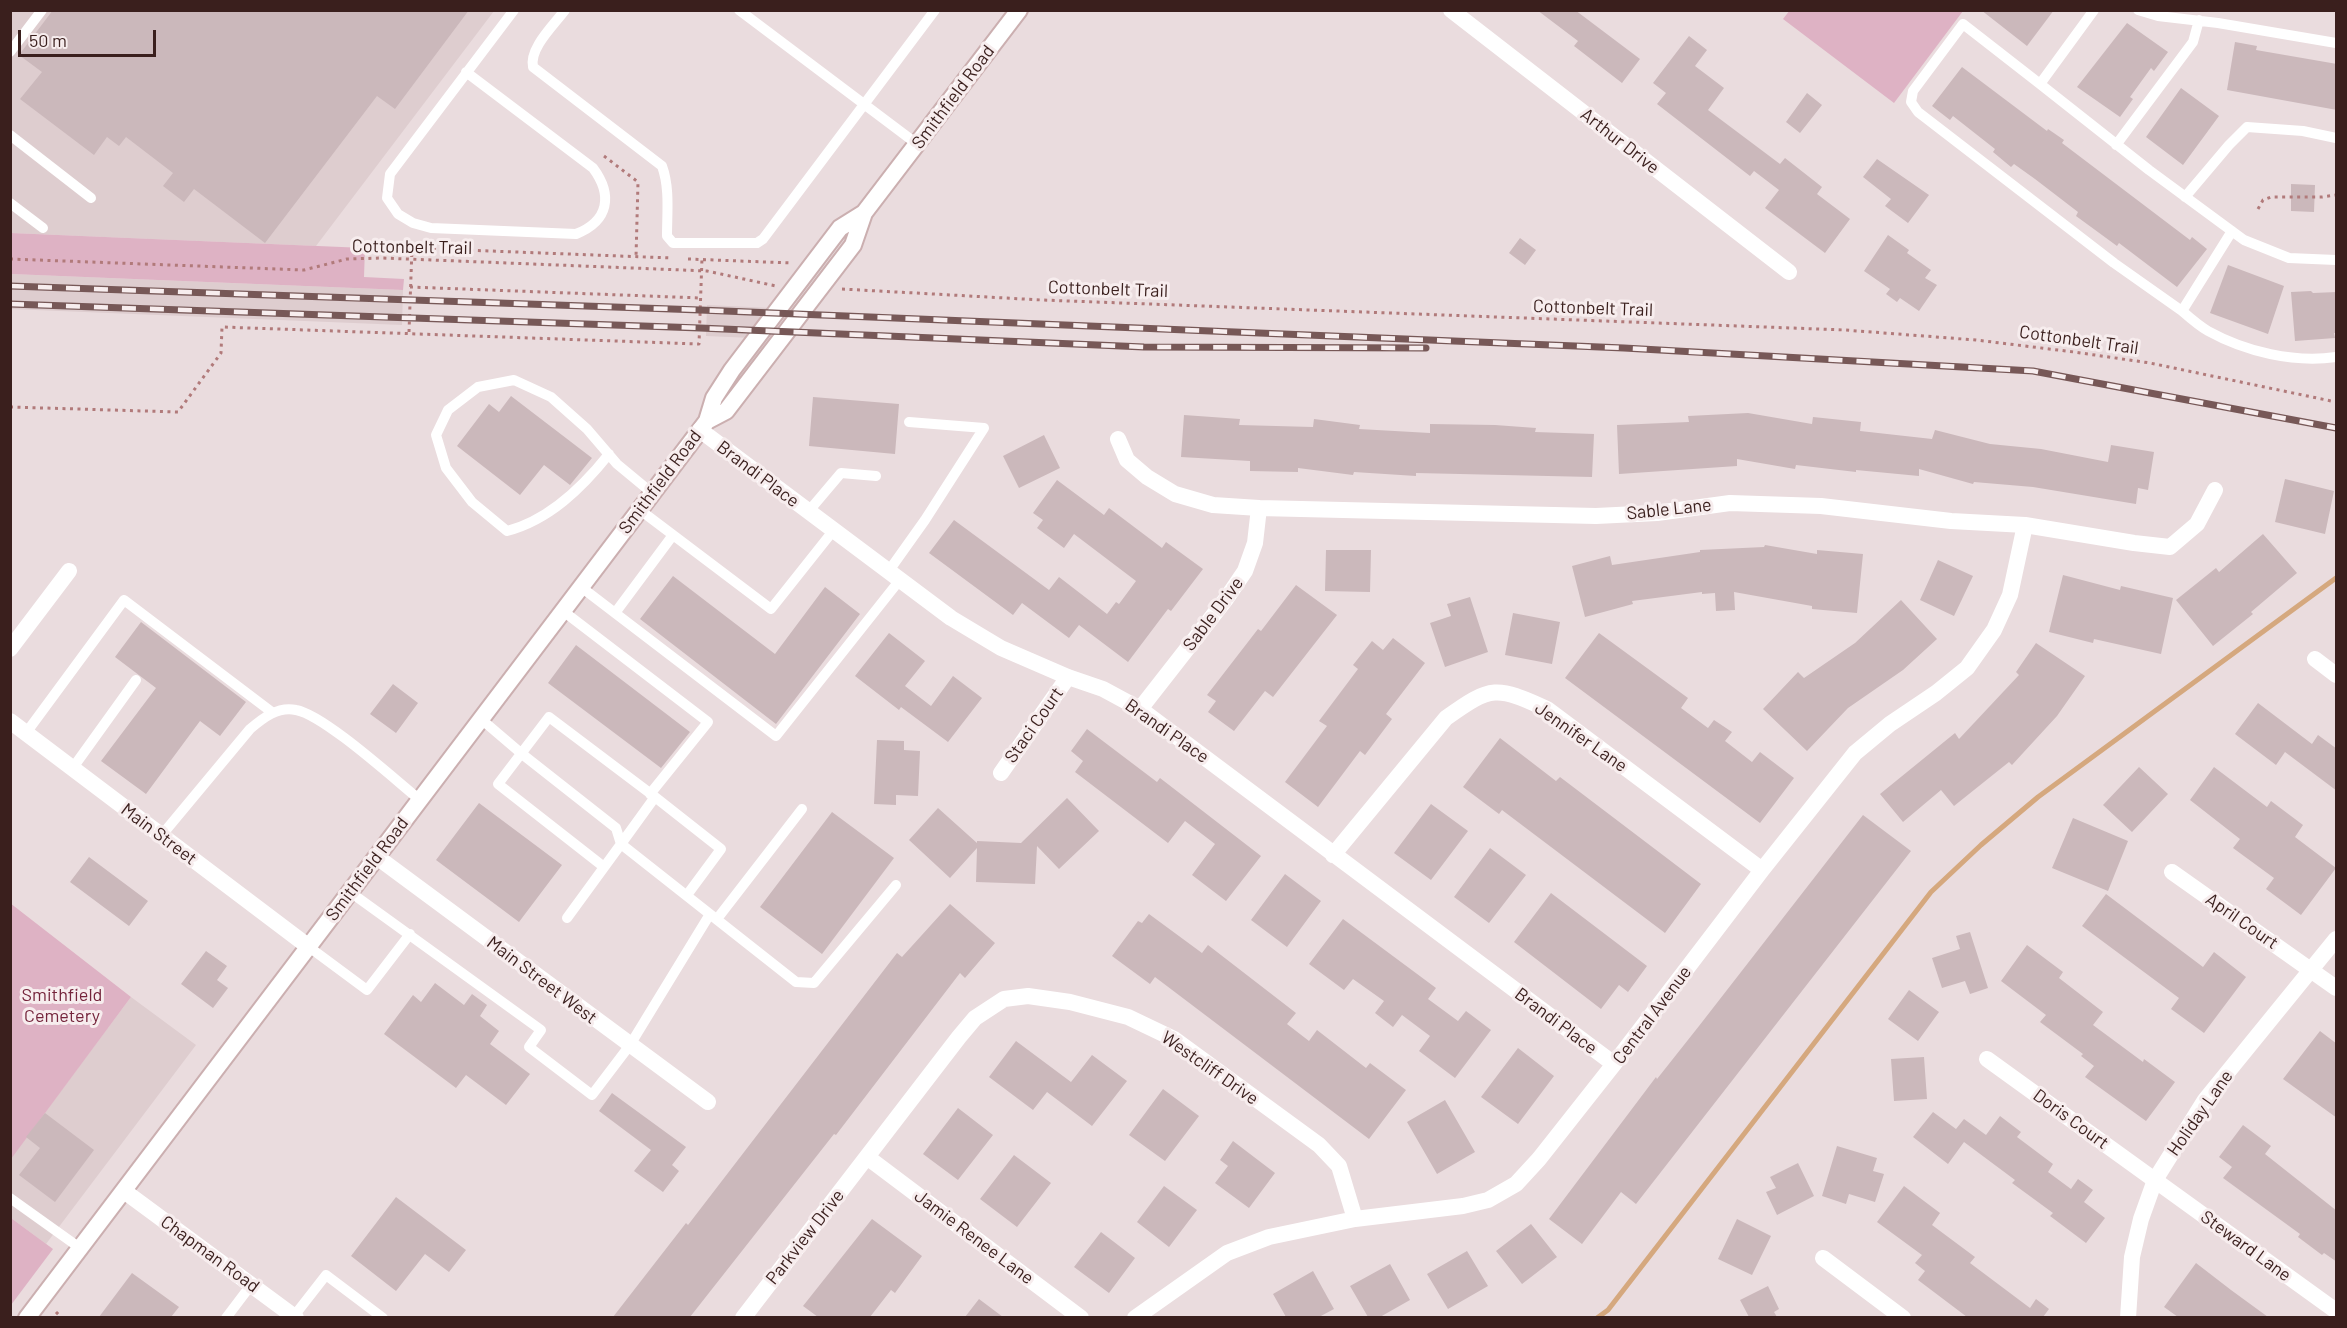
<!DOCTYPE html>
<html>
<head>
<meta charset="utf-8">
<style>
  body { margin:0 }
  #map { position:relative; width:2347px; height:1328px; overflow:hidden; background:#eadcde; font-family:Barlow,sans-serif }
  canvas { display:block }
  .frame { position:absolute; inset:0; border:12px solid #3a1f1d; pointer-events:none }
  .scale { position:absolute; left:18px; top:30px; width:138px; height:27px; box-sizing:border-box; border:3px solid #3a1f1d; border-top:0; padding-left:8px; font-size:18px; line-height:21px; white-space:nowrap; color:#3a1f1d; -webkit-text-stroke:4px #f7edee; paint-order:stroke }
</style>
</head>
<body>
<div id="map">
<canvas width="2347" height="1328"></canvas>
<div class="frame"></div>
<div class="scale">50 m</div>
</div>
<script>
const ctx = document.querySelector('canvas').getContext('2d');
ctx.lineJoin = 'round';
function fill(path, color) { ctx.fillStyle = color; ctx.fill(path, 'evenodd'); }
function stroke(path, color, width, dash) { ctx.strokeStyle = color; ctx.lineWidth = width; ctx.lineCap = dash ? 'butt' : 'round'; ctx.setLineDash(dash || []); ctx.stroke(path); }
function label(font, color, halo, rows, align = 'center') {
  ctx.font = font + ' Barlow,sans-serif'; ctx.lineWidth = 6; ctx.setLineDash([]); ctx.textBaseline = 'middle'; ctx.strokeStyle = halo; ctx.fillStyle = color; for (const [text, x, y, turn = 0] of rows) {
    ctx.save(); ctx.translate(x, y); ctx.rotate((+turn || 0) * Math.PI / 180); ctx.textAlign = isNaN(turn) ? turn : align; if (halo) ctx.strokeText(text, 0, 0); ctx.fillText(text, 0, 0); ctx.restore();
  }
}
fill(new Path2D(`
  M11 11H494L316 246 11 233Z
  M11 274 403 290 402 325 11 309Z
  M707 305 771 308 752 338 706 336Z
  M131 997 196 1045 46 1244 11 1218 10 1159Z`), '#decdcf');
fill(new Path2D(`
  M1790 10H1963V11L1894 103 1783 19Z
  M11 233 365 248 364 277 404 279 403 290 11 274Z
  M10 903 131 997 11 1159H10Z
  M11 1218 53 1249 11 1305Z`), '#deb2c4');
stroke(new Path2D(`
  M1597 1318 1608 1310 1931 892 1981 845 2038 797 2336 578`), '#d5a87e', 5);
fill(new Path2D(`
  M53 10H469L395 109 377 96 265 243 194 189 184 202 163 186 173 173 126 137 119 146 107 137 94 155 20 99 42 72 19 55Z
  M1537 10H1575L1640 59 1622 83 1574 46 1578 41Z
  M1981 10H2054L2027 46Z
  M2127 23 2168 52 2154 71 2151 68 2130 97 2133 99 2120 117 2077 87Z
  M1689 36 1707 50 1695 66 1724 88 1708 110 1780 164 1785 158 1822 187 1817 194 1850 219 1825 253 1765 208 1779 190 1754 171 1750 176 1657 104 1666 93 1653 83Z
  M2235 42 2257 46 2256 50 2337 64V110L2227 90Z
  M1962 67 2047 131 2048 129 2064 140 2062 143 2190 240 2192 237 2207 249 2177 287 2119 243 2117 246 2076 216 2078 212 2035 179 2014 164 2011 167 1993 152 1995 149 1953 116 1950 120 1932 106Z
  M2181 88 2219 116 2183 165 2146 137Z
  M1807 93 1822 105 1800 133 1786 122Z
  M1877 159 1929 195 1908 223 1885 206 1891 199 1863 177Z
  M2291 184 2315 185 2314 212 2291 211Z
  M1888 235 1909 250 1907 253 1931 270 1925 278 1937 285 1919 311 1900 298 1897 302 1886 294 1890 289 1864 271Z
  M1520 238 1536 250 1525 265 1509 253Z
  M2228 265 2284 286 2268 334 2210 313Z
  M2311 291 2313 293 2337 292V333H2334L2335 338 2295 341 2291 292Z
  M511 396 592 458 570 485 544 465 520 495 457 446 489 404 499 412Z
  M813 397 899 404 895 454 809 446Z
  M1748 413 1812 424 1813 417 1861 422 1860 431 1932 439 1935 430 1990 444 2041 449 2108 462 2111 445 2154 452 2148 490 2138 488 2136 504 2033 487 1974 482 1973 484 1919 469V476L1856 470V472L1796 465 1795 469 1737 459V466L1619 474 1617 425 1689 422 1688 416Z
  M1184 415 1240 419 1239 425 1313 427 1314 419 1360 425 1359 429 1430 433V424L1495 425 1536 428 1535 432 1594 434 1592 477 1416 473V476L1354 472 1353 475 1298 468V472L1250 471V461L1181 457Z
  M1044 435 1060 468 1019 488 1003 456Z
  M2285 479 2334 491 2325 534 2275 522Z
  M1057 480 1104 515 1109 508 1162 548 1166 542 1203 569 1171 611 1168 609 1128 662 1079 625 1069 638 1022 603 1013 615 929 553 954 520 1049 590 1059 577 1107 614 1116 602 1119 604 1136 581 1074 534 1064 548 1037 528 1043 520 1033 513Z
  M2263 534 2297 573 2251 612 2253 614 2213 646 2176 600 2216 568 2219 572Z
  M1765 545 1817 554V550L1863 554 1857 613 1812 609V606L1734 592 1735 610 1716 611 1715 593 1702 594V592L1632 601 1633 604 1585 617 1572 566 1610 556 1612 565 1700 552V550L1764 547Z
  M1326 550H1371L1370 592 1325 591Z
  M1938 560 1973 576 1954 616 1920 600Z
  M2063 575 2120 590 2121 586 2173 598 2161 654 2094 639 2093 643 2049 632Z
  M673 576 775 654 825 587 860 614 776 724 640 619Z
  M1296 585 1337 615 1273 697 1265 691 1234 731 1208 712 1216 701 1207 695 1258 629 1261 631Z
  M1470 597 1488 652 1445 667 1430 623 1451 616 1447 604Z
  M1901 600 1937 639 1903 670 1848 708 1807 751 1763 709 1798 672 1804 678 1855 643Z
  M1513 613 1560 622 1552 664 1505 655Z
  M141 622 246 702 220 736 200 721 146 794 101 761 156 688 115 657Z
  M889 633 925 661 905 686 931 706 953 676 982 698 948 742 901 707 899 710 855 676Z
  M1599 633 1688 698 1681 708 1708 728 1714 720 1732 732 1725 741 1752 762 1760 752 1794 778 1760 823 1565 678Z
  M1393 638 1425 663 1386 714 1392 719 1365 755 1360 751 1318 807 1285 782 1327 726 1319 721 1358 669 1353 665 1372 641 1383 650Z
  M2036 643 2085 676 2057 716 2012 765 2009 762 1954 806 1941 790 1903 822 1880 794 1955 733 1959 739 2019 675 2016 672Z
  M576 645 690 732 661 768 548 683Z
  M393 684 418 703 396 733 370 714Z
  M2258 703 2312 744 2318 735 2337 749V791L2285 752 2276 765 2235 734Z
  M1087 729 1157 782 1160 778 1261 856 1226 901 1192 875 1215 844 1185 821 1168 843 1075 772 1083 761 1071 751Z
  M1500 738 1556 781 1560 777 1701 884 1665 933 1502 810 1499 814 1463 787Z
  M877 740 904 741V750L920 751 918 796 896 795V805L874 804Z
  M2139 767 2168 794 2132 832 2103 805Z
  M2214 767 2267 807 2271 801 2303 825 2295 837 2336 868 2301 915 2266 889 2274 878 2233 848 2240 839 2190 800Z
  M1067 798 1099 831 1059 869 1037 846 1035 884 976 882 977 848 950 878 909 840 938 808 977 843V841L1021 843Z
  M479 803 562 865 519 922 436 860Z
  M1431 804 1468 831 1431 880 1394 853Z
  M832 812 894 858 822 954 760 907Z
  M1863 815 1911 851 1636 1204 1621 1192 1582 1244 1549 1219 1656 1077 1657 1079 1699 1026Z
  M2073 818 2128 841 2108 891 2052 868Z
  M1490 848 1526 875 1489 923 1454 897Z
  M89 857 148 901 129 926 70 882Z
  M1285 874 1321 901 1287 947 1251 920Z
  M1551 893 1647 966 1628 992 1619 985 1601 1009 1514 942Z
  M2106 894 2203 967 2214 952 2246 977 2204 1033 2171 1009 2179 998 2082 926Z
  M950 904 995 943 965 978 960 973 836 1135 834 1134 690 1317H613L686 1223 688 1225 897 953 902 957Z
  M1149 914 1202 953 1208 945 1296 1013 1287 1024 1309 1041 1317 1030 1366 1068 1370 1063 1406 1090 1369 1139 1155 977 1150 984 1112 956 1138 921 1142 923Z
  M1343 919 1436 988 1428 999 1458 1021 1466 1011 1491 1030 1455 1078 1419 1051 1430 1036 1402 1015 1393 1027 1375 1013 1384 1001 1353 979 1344 990 1309 964Z
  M1970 932 1988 988 1970 994 1965 981 1942 988 1932 958 1960 949 1956 936Z
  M2027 945 2063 972 2059 978 2103 1012 2093 1025 2143 1062 2144 1059 2175 1082 2146 1121 2085 1077 2094 1066 2081 1056 2083 1054 2040 1022 2046 1015 2001 981Z
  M206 951 227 966 217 980 228 988 213 1008 181 984Z
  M435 983 464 1005 472 994 487 1005 480 1016 499 1031 490 1044 530 1074 506 1105 466 1075 456 1088 384 1034 413 995 421 1002Z
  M1909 990 1939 1012 1918 1041 1888 1019Z
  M2320 1031 2337 1044V1118L2283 1079Z
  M1016 1041 1071 1082 1092 1055 1127 1081 1092 1126 1047 1092 1033 1110 989 1077Z
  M1518 1048 1554 1076 1518 1124 1481 1097Z
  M1924 1057 1927 1099 1894 1101 1891 1059Z
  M1163 1089 1199 1116 1165 1161 1129 1135Z
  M612 1093 686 1147 672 1165 679 1171 663 1192 634 1171 651 1150 599 1111Z
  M1445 1100 1475 1152 1437 1174 1407 1122Z
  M958 1108 993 1135 958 1180 923 1154Z
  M1933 1112 1956 1129 1964 1119 1986 1135 2000 1116 2021 1132 2017 1137 2053 1164 2048 1172 2071 1189 2078 1179 2093 1190 2084 1202 2105 1218 2086 1243 2050 1216 2053 1213 2012 1183 2015 1180 1964 1142 1948 1164 1913 1137Z
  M45 1113 94 1150 55 1202 19 1175 40 1148 26 1137Z
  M2243 1125 2271 1146 2265 1154 2337 1211V1262L2324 1253 2322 1255 2298 1237 2300 1234 2223 1178 2232 1167 2219 1157Z
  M1233 1141 1275 1173 1249 1208 1215 1183 1228 1166 1220 1160Z
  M1837 1146 1877 1158 1873 1171 1884 1174 1875 1202 1849 1194 1846 1204 1822 1196Z
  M1014 1155 1051 1183 1017 1227 980 1199Z
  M1798 1163 1814 1196 1777 1215 1766 1192 1776 1188 1770 1177Z
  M1164 1186 1197 1210 1169 1247 1137 1222Z
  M1904 1186 1940 1213 1932 1225 1975 1257 1970 1263 2030 1308 2036 1299 2049 1309 2043 1317H1967L1918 1280 1925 1271 1915 1263 1922 1255 1877 1222Z
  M396 1197 466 1250 449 1272 425 1254 396 1291 351 1256Z
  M872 1219 922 1256 895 1293 891 1290 870 1317H818L803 1306Z
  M1737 1219 1771 1236 1752 1275 1718 1259Z
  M1531 1224 1557 1257 1522 1284 1496 1251Z
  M1101 1232 1135 1258 1109 1293 1074 1267Z
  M1467 1251 1488 1286 1448 1309 1427 1274Z
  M2196 1263 2231 1290 2268 1317H2178L2164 1307Z
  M1390 1264 1410 1300 1380 1317H1368L1350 1286Z
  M1313 1271 1334 1309 1319 1317H1286L1273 1294Z
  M132 1273 179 1307 171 1317H99Z
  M1768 1286 1779 1309 1774 1312 1777 1317H1749L1740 1300Z
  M979 1299 1003 1317H965Z`), '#cbb8bb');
const secondary = new Path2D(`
  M707 421 726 411 853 245 864 213 1019 10
  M27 1318 707 421 714 398 732 370 840 228 864 213`);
stroke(secondary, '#cbafb0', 20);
stroke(new Path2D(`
  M604 156 638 182 636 257
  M2258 209 2263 200 2271 197H2322L2336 195
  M10 259 304 270 347 259 382 258 707 271 776 286
  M688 259 792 263
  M410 287 701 298
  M842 289 1042 300 1845 330 1976 340 2074 352 2150 363 2336 402
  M409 332 412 248 672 258
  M10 407 178 412 221 353 222 327 699 344 702 258
  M56 1312 62 1318`), '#b17a7a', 3, [3, 4.5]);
stroke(new Path2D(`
  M565 10C554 25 529 48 533 67L662 166C670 188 667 213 667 236L673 243H757L763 239 935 10
  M739 10 917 144
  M2094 10 2040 84 2149 170 2244 240 2289 258 2336 260
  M2138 10 2158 16 2218 23 2336 43
  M10 52 42 10
  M466 72 593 168C613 195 609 221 576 234L431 228 413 223 398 214 387 198 390 174 514 10
  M2040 84 1963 24 1913 91 1911 102 1918 112 2114 263 2182 311
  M10 135 91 198
  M2116 145 2193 42 2199 20
  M2185 197 2229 145 2247 127 2303 131 2336 138
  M10 203 43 228
  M2232 231 2182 311C2190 318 2199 326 2208 331 2246 352 2294 363 2336 357
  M609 454C582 488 549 520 507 531L472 502 446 468 436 435 448 410 478 387 514 380 551 397 587 429 617 464 652 493
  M640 510 771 609 833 531
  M808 512 841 473 876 476
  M888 572 925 520 984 428 909 422
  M581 587 776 736 899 581
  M563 611 708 722 650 794
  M615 613 673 535
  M481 719 522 754 616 828 621 844 567 918
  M26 733 124 600 273 713
  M72 769 136 680
  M161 836 250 729C263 718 278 706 296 710 324 715 394 779 420 800
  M604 867 498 784 549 717 655 797
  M350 892 541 1030 529 1047 592 1095 630 1045 710 914
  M687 895 721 849 655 797 621 844 796 982 814 983 896 885
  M717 919 802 809
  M309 947 367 990 410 934
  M10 1198 80 1248
  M294 1316 326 1275 383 1318
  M226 1318 251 1285`), '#fff', 10);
stroke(new Path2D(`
  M1451 10 1789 272
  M700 430 951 618 1001 648 1068 677 1103 689 1140 709 1614 1064
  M1118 439 1127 460 1147 477 1175 494 1213 505 1259 508 1596 516 1657 513 1730 503 1821 506 1951 521 2025 525 2134 543 2170 547 2197 524 2215 490
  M10 649 69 571
  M2315 659 2336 675
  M1140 709 1226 599 1245 571 1255 543 1259 508
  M1001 773 1068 677
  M1333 855 1446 718C1492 685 1496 686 1547 709L1762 870
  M377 857 708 1102
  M2172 872 2336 988
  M1987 1059 2336 1311
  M867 1157 1081 1318
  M1823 1258 1903 1318
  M743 1318 959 1037 975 1018 1004 999 1028 996 1070 1002 1128 1017 1174 1039 1319 1145 1339 1166 1355 1219
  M1135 1318 1227 1253 1269 1237 1355 1219 1463 1206 1488 1200 1516 1184 1539 1159 1614 1064 1762 870 1855 753 1890 724 1936 693 1967 668 1994 630 2010 595 2025 525`), '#fff', 16);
stroke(new Path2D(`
  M10 721 309 947
  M124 1191 296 1318
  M2128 1318 2132 1257 2141 1219 2155 1180 2205 1100 2336 939`), '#fff', 16);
stroke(secondary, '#fff', 16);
const rail = new Path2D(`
  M10 286 700 310 1624 348 2033 371 2336 428
  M10 304 700 328 1144 347 1426 348`);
stroke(rail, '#775857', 7);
stroke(rail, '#f7edee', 4.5, [14]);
label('18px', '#3a1f1d', '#f7edee', [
  ["Smithfield Road",953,97,-53],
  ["Arthur Drive",1620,141,38],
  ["Cottonbelt Trail",412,247,1],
  ["Cottonbelt Trail",1108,289,2],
  ["Cottonbelt Trail",1593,308,2],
  ["Cottonbelt Trail",2079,340,8],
  ["Brandi Place",758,474,37],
  ["Smithfield Road",660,482,-53],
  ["Sable Lane",1669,509,-6],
  ["Sable Drive",1213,614,-53],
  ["Staci Court",1034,725,-55],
  ["Brandi Place",1167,731,35],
  ["Jennifer Lane",1581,737,35],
  ["Main Street",159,834,37],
  ["Smithfield Road",367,869,-53],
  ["April Court",2242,921,35],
  ["Main Street West",542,980,37],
  ["Central Avenue",1652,1015,-53],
  ["Brandi Place",1556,1021,37],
  ["Westcliff Drive",1210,1068,35],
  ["Holiday Lane",2200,1113,-55],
  ["Doris Court",2071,1119,36],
  ["Parkview Drive",805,1237,-52],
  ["Jamie Renee Lane",974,1237,37],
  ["Steward Lane",2246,1246,36],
  ["Chapman Road",210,1254,36]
]);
label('18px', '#74243b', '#f7edee', [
  ["Smithfield",62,995],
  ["Cemetery",62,1016]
]);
</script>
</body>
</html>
